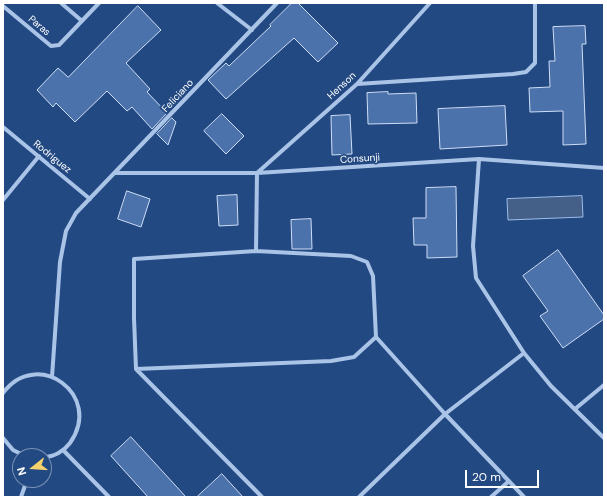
<!DOCTYPE html>
<html>
<head>
<meta charset="utf-8">
<style>
  body { margin:0 }
  #map { position:relative; width:607px; height:500px; overflow:hidden; background:#234982; font-family:"DM Sans",sans-serif }
  canvas { display:block }
  .frame { position:absolute; inset:0; border:4px solid #fff; pointer-events:none }
  .north { position:absolute; left:12px; top:448px; width:40px; height:40px; box-sizing:border-box; background:#234982; border:1px solid #7b92b4; border-radius:50%; rotate:253deg; font-size:11px; font-weight:700; line-height:16px; text-align:center; color:#fff }
  .north::after { content:''; display:block; margin:auto; width:14px; height:18px; background:#f3d16c; clip-path:polygon(50% 0,100% 100%,50% 72%,0 100%) }
  .scale { position:absolute; left:465px; top:470px; width:74px; height:18px; box-sizing:border-box; border:2px solid #fff; border-top:0; padding-left:5px; font-size:12px; line-height:14px; white-space:nowrap; color:#fff; -webkit-text-stroke:3px #234982; paint-order:stroke }
</style>
</head>
<body>
<div id="map">
<canvas width="607" height="500"></canvas>
<div class="frame"></div>
<div class="north">N</div>
<div class="scale">20 m</div>
</div>
<script>
const ctx = document.querySelector('canvas').getContext('2d');
ctx.lineJoin = 'round';
function fill(path, color) { ctx.fillStyle = color; ctx.fill(path, 'evenodd'); }
function stroke(path, color, width, dash) { ctx.strokeStyle = color; ctx.lineWidth = width; ctx.lineCap = dash ? 'butt' : 'round'; ctx.setLineDash(dash || []); ctx.stroke(path); }
function label(font, color, halo, rows, align = 'center') {
  ctx.font = font + ' "DM Sans",sans-serif'; ctx.lineWidth = 3.5; ctx.setLineDash([]); ctx.textBaseline = 'middle'; ctx.strokeStyle = halo; ctx.fillStyle = color; for (const [text, x, y, turn = 0] of rows) {
    ctx.save(); ctx.translate(x, y); ctx.rotate((+turn || 0) * Math.PI / 180); ctx.textAlign = isNaN(turn) ? turn : align; if (halo) ctx.strokeText(text, 0, 0); ctx.fillText(text, 0, 0); ctx.restore();
  }
}
const water = new Path2D(`
  M582 196 583 217 508 220 507 199Z`);
fill(water, '#446089');
stroke(water, '#9ebee9', 1);
const building = new Path2D(`
  M292 3H298L338 43 318 62 294 38 226 99 208 80 226 63 229 66 271 26 270 25Z
  M138 6 161 30 126 63 150 89 147 92 167 113 152 129 132 107 127 111 107 91 75 122 56 103 53 107 37 90 58 68 68 77Z
  M585 26 586 44H582L586 144 563 145V111L530 112 529 88 550 87 549 61H555L553 27Z
  M388 92V94L416 93 417 123 368 124 367 93Z
  M505 106 507 145 440 149 438 109Z
  M222 114 244 136 226 154 204 131Z
  M350 115 352 154 332 155 331 116Z
  M172 118 176 122 168 145 157 134Z
  M456 187 457 257 427 258V245H414L413 218H426V188Z
  M127 191 150 199 141 227 118 219Z
  M237 195 238 225 219 226 217 196Z
  M311 219 312 249H292L291 220Z
  M558 250 604 315V319L563 348 540 316 548 311 523 276Z
  M131 437 186 497H148L111 456Z
  M222 474 243 497H197Z`);
fill(building, '#4b72ab');
stroke(building, '#cedef6', 1);
stroke(new Path2D(`
  M61 3 82 21
  M217 3 252 30
  M3 6 51 46 59 45 99 3
  M357 84 513 74 526 72 535 63V3
  M3 127 90 199
  M479 159 473 246 476 278 524 353 551 386 604 438
  M116 173H257L479 159 604 168
  M3 200 39 156
  M256 251 257 173 357 84 430 3
  M136 369 331 361 354 357 376 337
  M52 377 60 262 66 231 76 213 277 3
  M3 393C37 347 104 395 70 443 64 451 54 457 44 457
  M575 409 604 385
  M3 438 13 450 25 456
  M63 450 109 497
  M21 497 27 480
  M262 497 136 369 134 318V259L256 251 351 256 367 262 373 276 376 337 445 414 524 497
  M359 497 445 414 524 353
  M491 497 509 481`), '#aac4e8', 4);
label('10px', '#fff', '#234982', [
  ["Paras",39,26,40],
  ["Henson",342,86,-43],
  ["Feliciano",178,96,-47],
  ["Rodriguez",52,157,39],
  ["Consunji",360,159,-4]
]);
</script>
</body>
</html>
